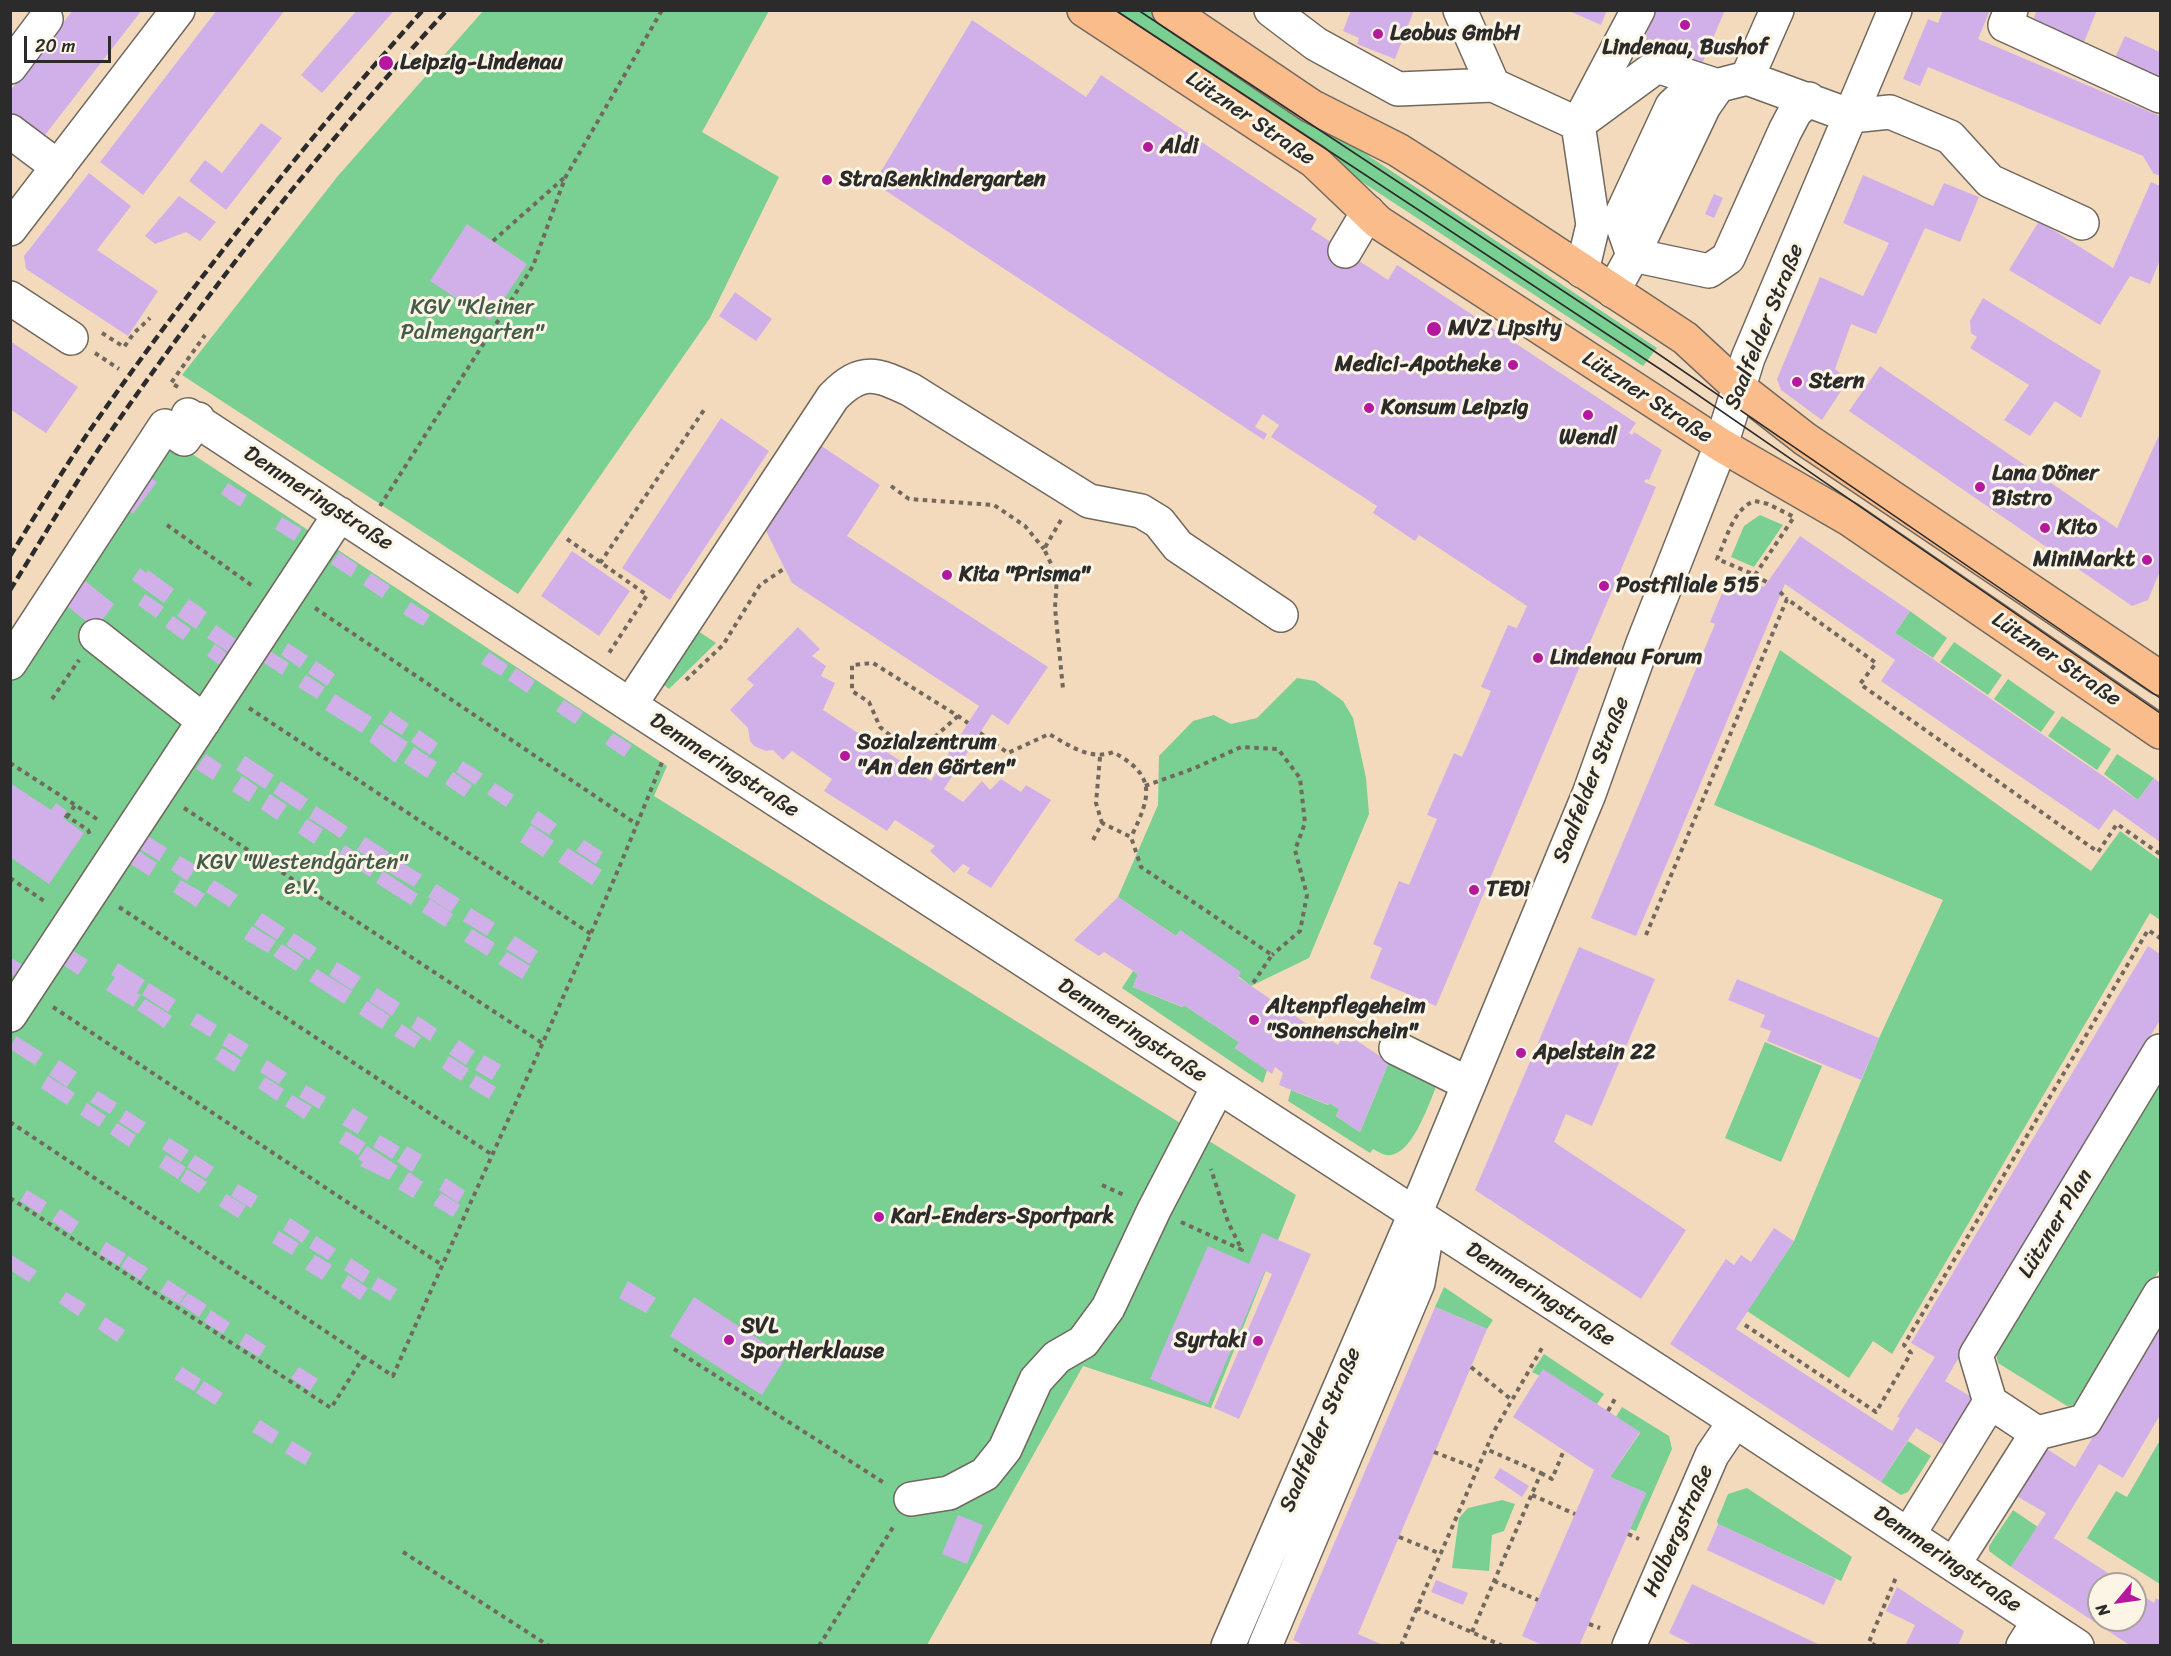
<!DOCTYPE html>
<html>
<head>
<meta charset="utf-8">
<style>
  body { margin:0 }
  #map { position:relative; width:2171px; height:1656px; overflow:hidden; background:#f4dabd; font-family:Sriracha,sans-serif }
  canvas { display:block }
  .frame { position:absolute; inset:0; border:12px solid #2b2b2b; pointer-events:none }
  .north { position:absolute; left:2087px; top:1572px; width:60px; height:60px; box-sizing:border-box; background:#fcf5e5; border:2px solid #a8a49b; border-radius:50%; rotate:241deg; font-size:16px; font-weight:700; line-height:24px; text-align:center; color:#2b2b2b }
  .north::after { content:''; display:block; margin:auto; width:21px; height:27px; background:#b5179e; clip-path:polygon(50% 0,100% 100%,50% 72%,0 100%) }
  .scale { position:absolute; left:24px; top:36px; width:87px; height:27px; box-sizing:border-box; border:3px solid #2b2b2b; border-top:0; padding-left:8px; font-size:18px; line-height:21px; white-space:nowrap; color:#2b2b2b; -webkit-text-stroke:4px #fcf5e5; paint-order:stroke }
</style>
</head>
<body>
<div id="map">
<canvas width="2171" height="1656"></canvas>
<div class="frame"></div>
<div class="north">N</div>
<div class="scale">20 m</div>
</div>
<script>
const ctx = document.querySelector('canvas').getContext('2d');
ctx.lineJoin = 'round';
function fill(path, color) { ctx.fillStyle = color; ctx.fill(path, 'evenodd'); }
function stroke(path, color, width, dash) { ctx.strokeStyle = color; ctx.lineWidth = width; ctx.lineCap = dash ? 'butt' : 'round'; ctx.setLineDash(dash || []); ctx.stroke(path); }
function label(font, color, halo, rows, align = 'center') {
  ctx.font = font + ' Sriracha,sans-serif'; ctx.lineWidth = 6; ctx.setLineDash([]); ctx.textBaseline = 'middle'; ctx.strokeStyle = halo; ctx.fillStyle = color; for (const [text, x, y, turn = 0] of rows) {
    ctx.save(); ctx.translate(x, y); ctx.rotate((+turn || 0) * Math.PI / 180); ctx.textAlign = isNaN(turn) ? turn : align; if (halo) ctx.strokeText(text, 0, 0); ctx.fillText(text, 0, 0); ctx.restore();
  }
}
fill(new Path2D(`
  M483 11H769L702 132 779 177 710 318 518 594 182 375 337 177Z
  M1101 11H1151L1657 348 1643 366Z
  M177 444 667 766 654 796 1296 1195 1211 1408 1083 1366 927 1645H11L10 672 155 451Z
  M1760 515 1783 525 1754 567 1731 557 1744 526Z
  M1910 611 1947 638 1933 658 1895 633Z
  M695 629 716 643 669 689 664 685Z
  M1954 642 2002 675 1988 695 1940 662Z
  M1780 650 2091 871 2120 831 2160 860V920L2150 913 1892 1354 1873 1341 1849 1378 1747 1311 1794 1241 1879 1038 1943 900 1714 805Z
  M1297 678 1315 681 1343 701 1353 718 1366 778 1369 814 1309 958 1251 986 1180 931 1176 936 1118 897 1158 805 1159 756 1193 721 1214 715 1231 724 1257 718Z
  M2008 679 2055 712 2041 732 1994 699Z
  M2062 716 2111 749 2097 770 2048 736Z
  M2117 754 2154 778 2138 800 2104 774Z
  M1133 971 1138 974 1133 987 1182 1007 1184 1005 1239 1042 1235 1048 1267 1070 1263 1083 1122 988Z
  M1765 1042 1822 1066 1781 1162 1725 1138Z
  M1389 1062 1440 1077C1431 1097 1413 1159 1386 1155 1382 1154 1377 1151 1373 1149L1370 1153 1288 1101 1291 1090 1328 1105 1330 1103 1339 1109 1336 1116 1360 1132Z
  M2160 1071V1269L2079 1405 2067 1406 1998 1363 1995 1348Z
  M1444 1287 1493 1320 1487 1329 1435 1307Z
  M1544 1354 1604 1394 1597 1404 1532 1372Z
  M1622 1407 1669 1436 1672 1449 1636 1531 1630 1529 1646 1493 1610 1477 1640 1433 1616 1417Z
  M2160 1440V1584L2087 1538 2116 1491 2127 1497Z
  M1908 1441 1931 1456 1908 1492 1901 1495 1881 1482Z
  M1747 1488 1852 1557 1841 1581 1718 1524 1717 1521 1728 1494Z
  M1502 1500 1515 1504 1504 1531 1492 1535 1489 1571 1452 1568 1459 1518 1468 1508Z
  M2013 1510 2038 1527 2011 1567 1989 1551V1546Z`), '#7acf92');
fill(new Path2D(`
  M73 10H142L38 144 10 122V91Z
  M217 10H285L143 195 100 162Z
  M357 10 393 12 322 93 301 75Z
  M1351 10H1414L1395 59 1357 44 1359 38 1343 31Z
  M1567 10H1607L1601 25Z
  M1656 10H1725L1702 64 1644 40Z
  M1943 10H1990L1978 39 2160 116V176L2153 173 2143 156 1928 67 1920 86 1903 79 1928 19 1938 23Z
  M2037 10H2097L2082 47 2031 25Z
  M972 20 1086 97 1101 75 1317 219 1311 229 1388 280 1397 265 1636 423 1629 433 1632 435 1634 432 1662 450 1649 480 1646 479 1644 482 1656 487 1436 1006 1370 978 1382 948 1373 944 1399 881 1409 885 1437 819 1427 815 1454 753 1462 757 1491 691 1481 687 1508 625 1517 628 1527 606 1419 535 1415 541 1373 513 1377 506 1271 437 1279 425 1263 414 1255 427 1267 434 1264 440 874 183Z
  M2125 36 2160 52V83L2113 62Z
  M261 123 282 138 226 210 189 181 205 160 222 173Z
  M89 173 131 206 97 250 158 291 128 336 26 269 24 256Z
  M1863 175 1933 206 1944 183 1979 197 1960 242 1925 228 1876 334 1851 324 1835 369 1849 379 1822 420 1781 390 1777 379 1820 277 1863 296 1889 243 1843 223Z
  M2151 182 2160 186V260L2150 284 2130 276 2100 325 2009 270 2039 221 2113 268Z
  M1714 194 1723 198 1714 218 1705 214Z
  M179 196 216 222 200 241 186 232 155 244 145 236Z
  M467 224 527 264 490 320 430 281Z
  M735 292 772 319 756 341 719 316Z
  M1983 298 2101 371 2081 418 2055 401 2030 436 2004 420 2029 385 1970 348 1977 337 1971 333 1970 321Z
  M10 341 78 387 46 433 10 409Z
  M1880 366 2117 528 2160 433V571L2148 600 2132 606 1849 411Z
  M721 418 769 451 670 600 622 568Z
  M820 445 880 485 847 536 1048 667 1008 725 992 714 944 789 963 802 982 781 990 790 1001 779 1021 792 1026 785 1051 800 991 888 967 873 970 868 963 864 954 873 930 851 935 846 895 820 887 831 824 791 832 779 792 751 783 760 773 750 766 751 754 746 750 741 748 728 730 710 754 685 747 679 798 627 820 649 812 656 826 666 821 676 835 683 823 710 931 781 979 706 792 583 765 529Z
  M143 473 157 482 133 514 120 504Z
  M228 483 247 495 240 507 221 494Z
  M282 517 302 529 294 541 275 529Z
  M1800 536 1910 611 1895 633 2138 800 2154 778 2160 783V842L2114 809 2099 830 1990 756 1881 681 1895 660 1785 584 1636 936 1591 918 1715 624 1710 622 1730 574 1764 587Z
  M572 551 630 591 599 636 541 596Z
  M339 552 358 565 351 577 331 564Z
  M140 568 146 573 148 570 174 589 164 603 132 580Z
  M75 573 114 604 96 629 58 599Z
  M371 573 390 586 382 598 363 585Z
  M145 594 164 607 156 618 138 605Z
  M189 599 207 612 196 629 177 616Z
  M411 602 430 615 423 626 403 614Z
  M173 616 191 629 183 640 165 627Z
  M216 625 243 644 234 656 207 638Z
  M288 643 308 656 300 668 281 655Z
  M215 644 233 658 225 669 207 656Z
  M270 651 289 663 282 675 263 662Z
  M489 652 508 665 501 676 481 664Z
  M316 661 335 674 327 686 308 673Z
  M516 668 535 681 527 693 508 680Z
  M306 675 325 687 317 699 298 687Z
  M335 694 372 717 362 733 325 710Z
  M564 700 583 712 575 724 556 711Z
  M390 711 409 724 402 735 382 723Z
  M380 724 408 742 395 763 369 741Z
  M419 730 438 743 430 755 411 742Z
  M613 733 632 745 624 757 605 744Z
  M414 747 437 762 427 778 404 763Z
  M206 754 222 765 213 780 196 769Z
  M245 756 274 775 265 789 236 770Z
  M463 761 483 774 475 785 456 772Z
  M453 772 472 785 464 797 445 784Z
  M242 776 258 787 249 802 232 791Z
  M281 781 308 799 300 811 273 793Z
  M10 783 51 810 56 803 67 811 63 818 84 833 49 884 10 857Z
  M495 783 514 795 506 807 487 794Z
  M270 794 287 805 277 820 261 809Z
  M316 806 348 827 340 838 309 818Z
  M538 811 557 824 549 835 530 823Z
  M307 819 323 829 314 844 298 833Z
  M531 825 554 841 543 857 520 842Z
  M143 833 167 848 159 861 135 846Z
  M365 837 389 852 380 865 357 850Z
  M584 840 603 852 596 864 576 851Z
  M345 845 377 865 370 877 338 856Z
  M134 848 157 863 149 876 126 861Z
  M568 848 602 870 592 885 558 862Z
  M180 856 197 866 187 881 171 870Z
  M398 860 422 875 414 887 390 873Z
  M383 871 418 894 411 905 376 883Z
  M181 880 205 894 196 907 173 892Z
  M214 880 238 895 229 907 206 892Z
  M436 884 460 899 451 912 428 897Z
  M1118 897 1176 936 1180 930 1241 972 1238 977 1338 1045 1345 1033 1389 1062 1360 1132 1336 1116 1339 1109 1330 1103 1329 1105 1279 1085 1283 1073 1275 1067 1272 1074 1235 1048 1239 1042 1184 1005 1183 1007 1133 987 1138 974 1104 952 1099 956 1074 940Z
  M430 899 453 914 445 927 422 912Z
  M471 908 495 923 487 936 463 921Z
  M262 913 285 928 277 940 254 925Z
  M252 926 276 941 268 953 244 939Z
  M472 929 495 943 487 956 464 941Z
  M294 933 317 948 309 960 286 945Z
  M515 936 538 951 530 964 506 949Z
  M282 944 304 959 296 971 273 956Z
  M2148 946 2160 954V1020L1945 1381 1973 1398 1944 1445 1916 1428 1881 1482 1670 1344 1726 1259 1734 1265 1741 1255 1751 1262 1774 1228 1794 1241 1736 1329 1892 1431 1900 1418 1897 1417 1935 1357 1911 1343Z
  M1579 947 1655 979 1592 1126 1566 1114 1554 1142 1686 1230 1641 1299 1475 1190Z
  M70 949 88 960 78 975 60 963Z
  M507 952 530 966 522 979 498 964Z
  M10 957 27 968 19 979 10 974Z
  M337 962 361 977 352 990 329 975Z
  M118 963 145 980 137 993 141 995 133 1007 106 990 115 977 111 975Z
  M317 969 352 991 344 1004 309 981Z
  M1737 979 1879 1038 1861 1080 1767 1041 1771 1031 1760 1027 1765 1015 1728 1000Z
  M149 983 176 1000 168 1012 142 995Z
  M377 988 400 1003 392 1016 369 1001Z
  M145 999 172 1016 164 1028 137 1010Z
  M367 1001 390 1016 382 1029 359 1014Z
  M197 1013 217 1025 210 1037 190 1025Z
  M418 1016 437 1029 430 1041 411 1028Z
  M402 1024 421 1037 414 1048 394 1036Z
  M229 1033 249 1045 241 1057 222 1045Z
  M16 1036 43 1053 35 1065 10 1049Z
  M459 1040 475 1051 466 1065 449 1054Z
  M222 1048 241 1060 234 1072 215 1059Z
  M484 1055 501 1065 492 1080 475 1070Z
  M449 1056 469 1069 461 1081 442 1068Z
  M59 1060 77 1072 67 1087 49 1075Z
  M267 1060 287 1073 279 1084 260 1072Z
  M476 1075 496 1087 489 1099 469 1087Z
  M48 1076 75 1093 67 1105 41 1088Z
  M265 1077 284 1089 277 1101 258 1088Z
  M306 1085 326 1097 319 1109 299 1097Z
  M98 1091 117 1103 110 1114 90 1102Z
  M292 1095 312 1107 304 1119 285 1106Z
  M87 1103 106 1116 99 1127 80 1115Z
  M353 1108 368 1117 358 1134 342 1125Z
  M126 1110 146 1123 138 1134 119 1122Z
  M117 1123 136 1135 129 1147 110 1134Z
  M346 1131 366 1143 358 1155 339 1143Z
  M380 1135 400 1147 392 1159 373 1147Z
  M169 1138 189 1150 181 1162 162 1149Z
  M367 1146 398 1166 389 1180 360 1166 363 1162 358 1159Z
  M407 1146 422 1155 412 1172 397 1162Z
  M166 1155 186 1167 178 1179 159 1167Z
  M195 1155 214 1167 206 1179 187 1167Z
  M187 1169 207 1182 199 1193 180 1181Z
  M409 1172 423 1182 413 1198 398 1189Z
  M446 1178 465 1191 458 1203 439 1190Z
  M238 1184 258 1196 251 1208 231 1196Z
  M27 1190 47 1202 40 1214 20 1201Z
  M441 1193 460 1205 453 1217 433 1205Z
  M226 1194 246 1206 238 1218 219 1206Z
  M60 1209 79 1222 71 1234 52 1221Z
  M290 1218 310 1231 302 1243 283 1230Z
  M279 1231 299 1243 292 1255 272 1243Z
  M1262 1233 1311 1254 1239 1419 1214 1408 1272 1274 1265 1271 1208 1404 1150 1379 1208 1246 1249 1264Z
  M316 1236 336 1249 328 1260 309 1248Z
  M106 1242 126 1254 119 1266 99 1254Z
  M10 1254 37 1271 29 1282 10 1270Z
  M315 1255 332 1265 322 1280 305 1269Z
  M128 1256 148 1268 140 1280 121 1267Z
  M351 1258 370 1271 363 1283 344 1270Z
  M348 1275 368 1288 360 1300 341 1287Z
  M378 1277 397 1289 390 1301 371 1289Z
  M168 1280 187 1292 179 1304 160 1292Z
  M628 1281 656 1298 646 1313 619 1298Z
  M66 1292 86 1304 78 1316 59 1303Z
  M188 1293 207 1305 199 1317 180 1304Z
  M694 1297 786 1357 762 1395 670 1336Z
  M1435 1307 1487 1329 1358 1634 1385 1646H1306L1293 1640Z
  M211 1310 230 1323 223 1334 204 1322Z
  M105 1317 125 1330 117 1342 98 1329Z
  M2160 1323V1415L2123 1478 2099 1464 2054 1538 2125 1584H2099V1620H2135V1591L2154 1603 2156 1598 2160 1601V1646H2131L2011 1567 2046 1513 2018 1497 2047 1449 2075 1467Z
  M246 1333 266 1346 259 1357 239 1345Z
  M182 1367 201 1379 194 1391 174 1379Z
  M299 1367 318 1379 310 1391 291 1378Z
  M1543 1369 1640 1432 1610 1477 1646 1493 1579 1646H1544L1522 1636 1594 1470 1513 1417Z
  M204 1381 223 1393 215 1405 196 1393Z
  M260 1420 279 1432 272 1444 252 1432Z
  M292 1441 312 1453 305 1465 285 1453Z
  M1500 1468 1529 1486 1522 1497 1494 1478Z
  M958 1515 983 1525 967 1564 942 1554Z
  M1718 1524 1836 1579 1824 1605 1707 1550Z
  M1436 1580 1468 1593 1463 1605 1431 1592Z
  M1692 1584 1822 1646H1695L1669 1633Z
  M1897 1587 1964 1631 1958 1646H1905L1915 1625 1886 1611Z`), '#d1b0e9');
const minor = new Path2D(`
  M1271 10 1316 44 1398 89 1493 85
  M1460 10 1493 85 1578 124 1657 66 1718 86
  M2011 10 2005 25 2160 96
  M10 67 46 19
  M1747 78 1777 10
  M10 131 58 167
  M10 229 178 10
  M1345 251 1368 212
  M1633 255 1620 218 1672 106 1685 94 1747 78 1851 116 1890 112 1950 137 1990 181 2082 223
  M1633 255 1709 271 1728 258 1785 131 1795 112 1809 99
  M1582 271 1593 225 1578 124 1638 10
  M1613 291 1633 255 1704 106 1718 86
  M10 298 71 338
  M188 415 630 705 1735 1421 2077 1646
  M96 636 204 721
  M10 663 165 426 184 439 198 419
  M630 705 833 397C862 367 877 374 911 390L1089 501 1141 511 1159 522 1178 546 1281 615
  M10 1015 340 514
  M1396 1048 1469 1084
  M2037 1433 1990 1402 1976 1355 2160 1051
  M911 1499 949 1493 985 1474 1005 1449 1036 1380 1057 1357 1083 1342 1108 1308 1154 1210 1218 1087
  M1909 1534 1990 1402
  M1954 1564 2037 1433 2085 1421 2160 1294
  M1228 1646 1415 1214 1589 794 1643 643 1721 445 1748 358 1895 10
  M1265 1646 1418 1283 1424 1249 1415 1214
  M1629 1646 1712 1455 1735 1421
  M2023 1646 2039 1621`);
const major = new Path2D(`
  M1084 10 1314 161 1378 222 1721 445 1849 519 2160 732
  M1169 10 1311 106 1398 150 1431 171 1685 338 1737 386 1805 439 2160 678`);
stroke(minor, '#71685e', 36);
stroke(major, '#71685e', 36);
stroke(new Path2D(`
  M493 241 564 178
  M102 333 124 347 134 333 150 318
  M95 353 119 369
  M178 387 171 383 205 335
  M891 486 909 499 994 505 1025 526 1044 549
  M1755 501 1768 504 1794 517 1755 575 1717 559C1726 540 1734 507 1755 501Z
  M380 506 533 266 565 178 662 10
  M1061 520 1044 549 1057 576 1055 608 1063 689
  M167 525 254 587
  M567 539 647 595 609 653
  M600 563 706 407
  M1755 575 1768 583
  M1780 592 1787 599
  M315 608 638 825
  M686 680 723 645 760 585 785 568
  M52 699 79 660
  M249 708 591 934
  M958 716 937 735 917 746 897 741 880 727 869 702 852 691V665L873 663 958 716 968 723
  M980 733 1008 753 1049 734C1069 745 1090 761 1113 752 1157 776 1151 796 1131 837
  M1100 757 1096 803 1102 823
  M10 763 100 821
  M1145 786 1195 768 1241 747 1278 749 1300 778 1305 823 1295 850 1307 895 1300 931 1272 955
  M184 808 542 1043
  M65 815 88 830 91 837
  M67 817 75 805
  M1093 840 1102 823 1131 837 1141 867 1272 955 1251 986
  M10 878 47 903
  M119 907 491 1154
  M1646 935 1787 599 1876 663 1860 684 2098 852 2117 824 2160 854
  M53 1007 442 1265
  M10 1122 393 1376C483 1171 580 970 662 762
  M1102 1185 1126 1196
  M10 1198 331 1408 364 1356
  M1181 1222 1242 1250 1228 1222 1211 1169
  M1745 1325 1876 1412 1911 1353 1904 1345 2148 930 2160 938
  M674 1349 886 1484
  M1471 1367 1513 1401
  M1608 1411 1616 1397
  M1434 1452 1478 1469
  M1541 1473 1552 1479 1564 1450
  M1532 1495 1575 1514
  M1628 1534 1639 1539
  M1399 1537 1441 1554
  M403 1552 549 1646
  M1494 1581 1538 1600
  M1589 1624 1600 1628
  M1472 1632 1541 1473 1486 1449
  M819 1646 895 1524
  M1401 1646 1417 1608
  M1503 1646 1417 1608 1493 1433 1542 1348
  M1876 1646 1869 1642 1897 1575`), '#71685e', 4, [4.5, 4.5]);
stroke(minor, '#fff', 33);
stroke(major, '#fabc8b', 33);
stroke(new Path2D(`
  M1115 10 1666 373 2160 713
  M1138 10 1654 351 2160 698`), '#2b2b2b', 1.5);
stroke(new Path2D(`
  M10 556C36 515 61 473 88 433 191 286 303 144 423 10
  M10 590C41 541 70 491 102 444 207 292 322 146 447 10`), '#2b2b2b', 4.5, [9, 4.5]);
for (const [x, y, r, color] of [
  [1685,25,6,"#b5179e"],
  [1378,34,6,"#b5179e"],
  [386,63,8,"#b5179e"],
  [1148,147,6,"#b5179e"],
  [827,180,6,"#b5179e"],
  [1434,329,8,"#b5179e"],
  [1513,365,6,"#b5179e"],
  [1797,382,6,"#b5179e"],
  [1369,408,6,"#b5179e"],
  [1588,415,6,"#b5179e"],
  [1980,487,6,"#b5179e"],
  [2045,528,6,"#b5179e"],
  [2147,560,6,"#b5179e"],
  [947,575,6,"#b5179e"],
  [1604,586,6,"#b5179e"],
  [1538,658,6,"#b5179e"],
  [845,756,6,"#b5179e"],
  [1474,890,6,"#b5179e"],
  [1254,1020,6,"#b5179e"],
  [1521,1053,6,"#b5179e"],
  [879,1217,6,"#b5179e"],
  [729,1340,6,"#b5179e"],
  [1258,1341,6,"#b5179e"]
]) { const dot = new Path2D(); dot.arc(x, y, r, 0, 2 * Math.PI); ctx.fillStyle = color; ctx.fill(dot); stroke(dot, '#fcf5e5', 2); }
label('bold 22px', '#2b2b2b', '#fcf5e5', [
  ["Leobus GmbH",1390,34],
  ["Lindenau, Bushof",1685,48,"center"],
  ["Leipzig-Lindenau",400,63],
  ["Aldi",1160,147],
  ["Straßenkindergarten",839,180],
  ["MVZ Lipsity",1448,329],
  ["Medici-Apotheke",1501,365,"right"],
  ["Stern",1809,382],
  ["Konsum Leipzig",1381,408],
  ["Wendl",1588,438,"center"],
  ["Lana Döner",1992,474],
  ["Bistro",1992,499],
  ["Kito",2057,528],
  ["MiniMarkt",2135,560,"right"],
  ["Kita \"Prisma\"",959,575],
  ["Postfiliale 515",1616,586],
  ["Lindenau Forum",1550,658],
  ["Sozialzentrum",857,743],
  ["\"An den Gärten\"",857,768],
  ["TEDi",1486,890],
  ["Altenpflegeheim",1266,1007],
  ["\"Sonnenschein\"",1266,1032],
  ["Apelstein 22",1533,1053],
  ["Karl-Enders-Sportpark",891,1217],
  ["SVL",741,1327],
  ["Sportlerklause",741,1352],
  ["Syrtaki",1246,1341,"right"]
], 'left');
label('22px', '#2b2b2b', '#fcf5e5', [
  ["Lützner Straße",1250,119,34],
  ["Saalfelder Straße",1765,327,-68],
  ["Lützner Straße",1647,398,33],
  ["Demmeringstraße",318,499,33],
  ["Lützner Straße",2056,660,34],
  ["Demmeringstraße",724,766,33],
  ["Saalfelder Straße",1592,780,-69],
  ["Demmeringstraße",1132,1031,33],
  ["Lützner Plan",2056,1224,-59],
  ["Demmeringstraße",1540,1295,33],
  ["Saalfelder Straße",1321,1430,-67],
  ["Holbergstraße",1679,1531,-66],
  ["Demmeringstraße",1947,1560,34]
]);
label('22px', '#435c4a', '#fcf5e5', [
  ["KGV \"Kleiner",472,308],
  ["Palmengarten\"",472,333],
  ["KGV \"Westendgärten\"",302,863],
  ["e.V.",302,888]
]);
</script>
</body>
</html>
